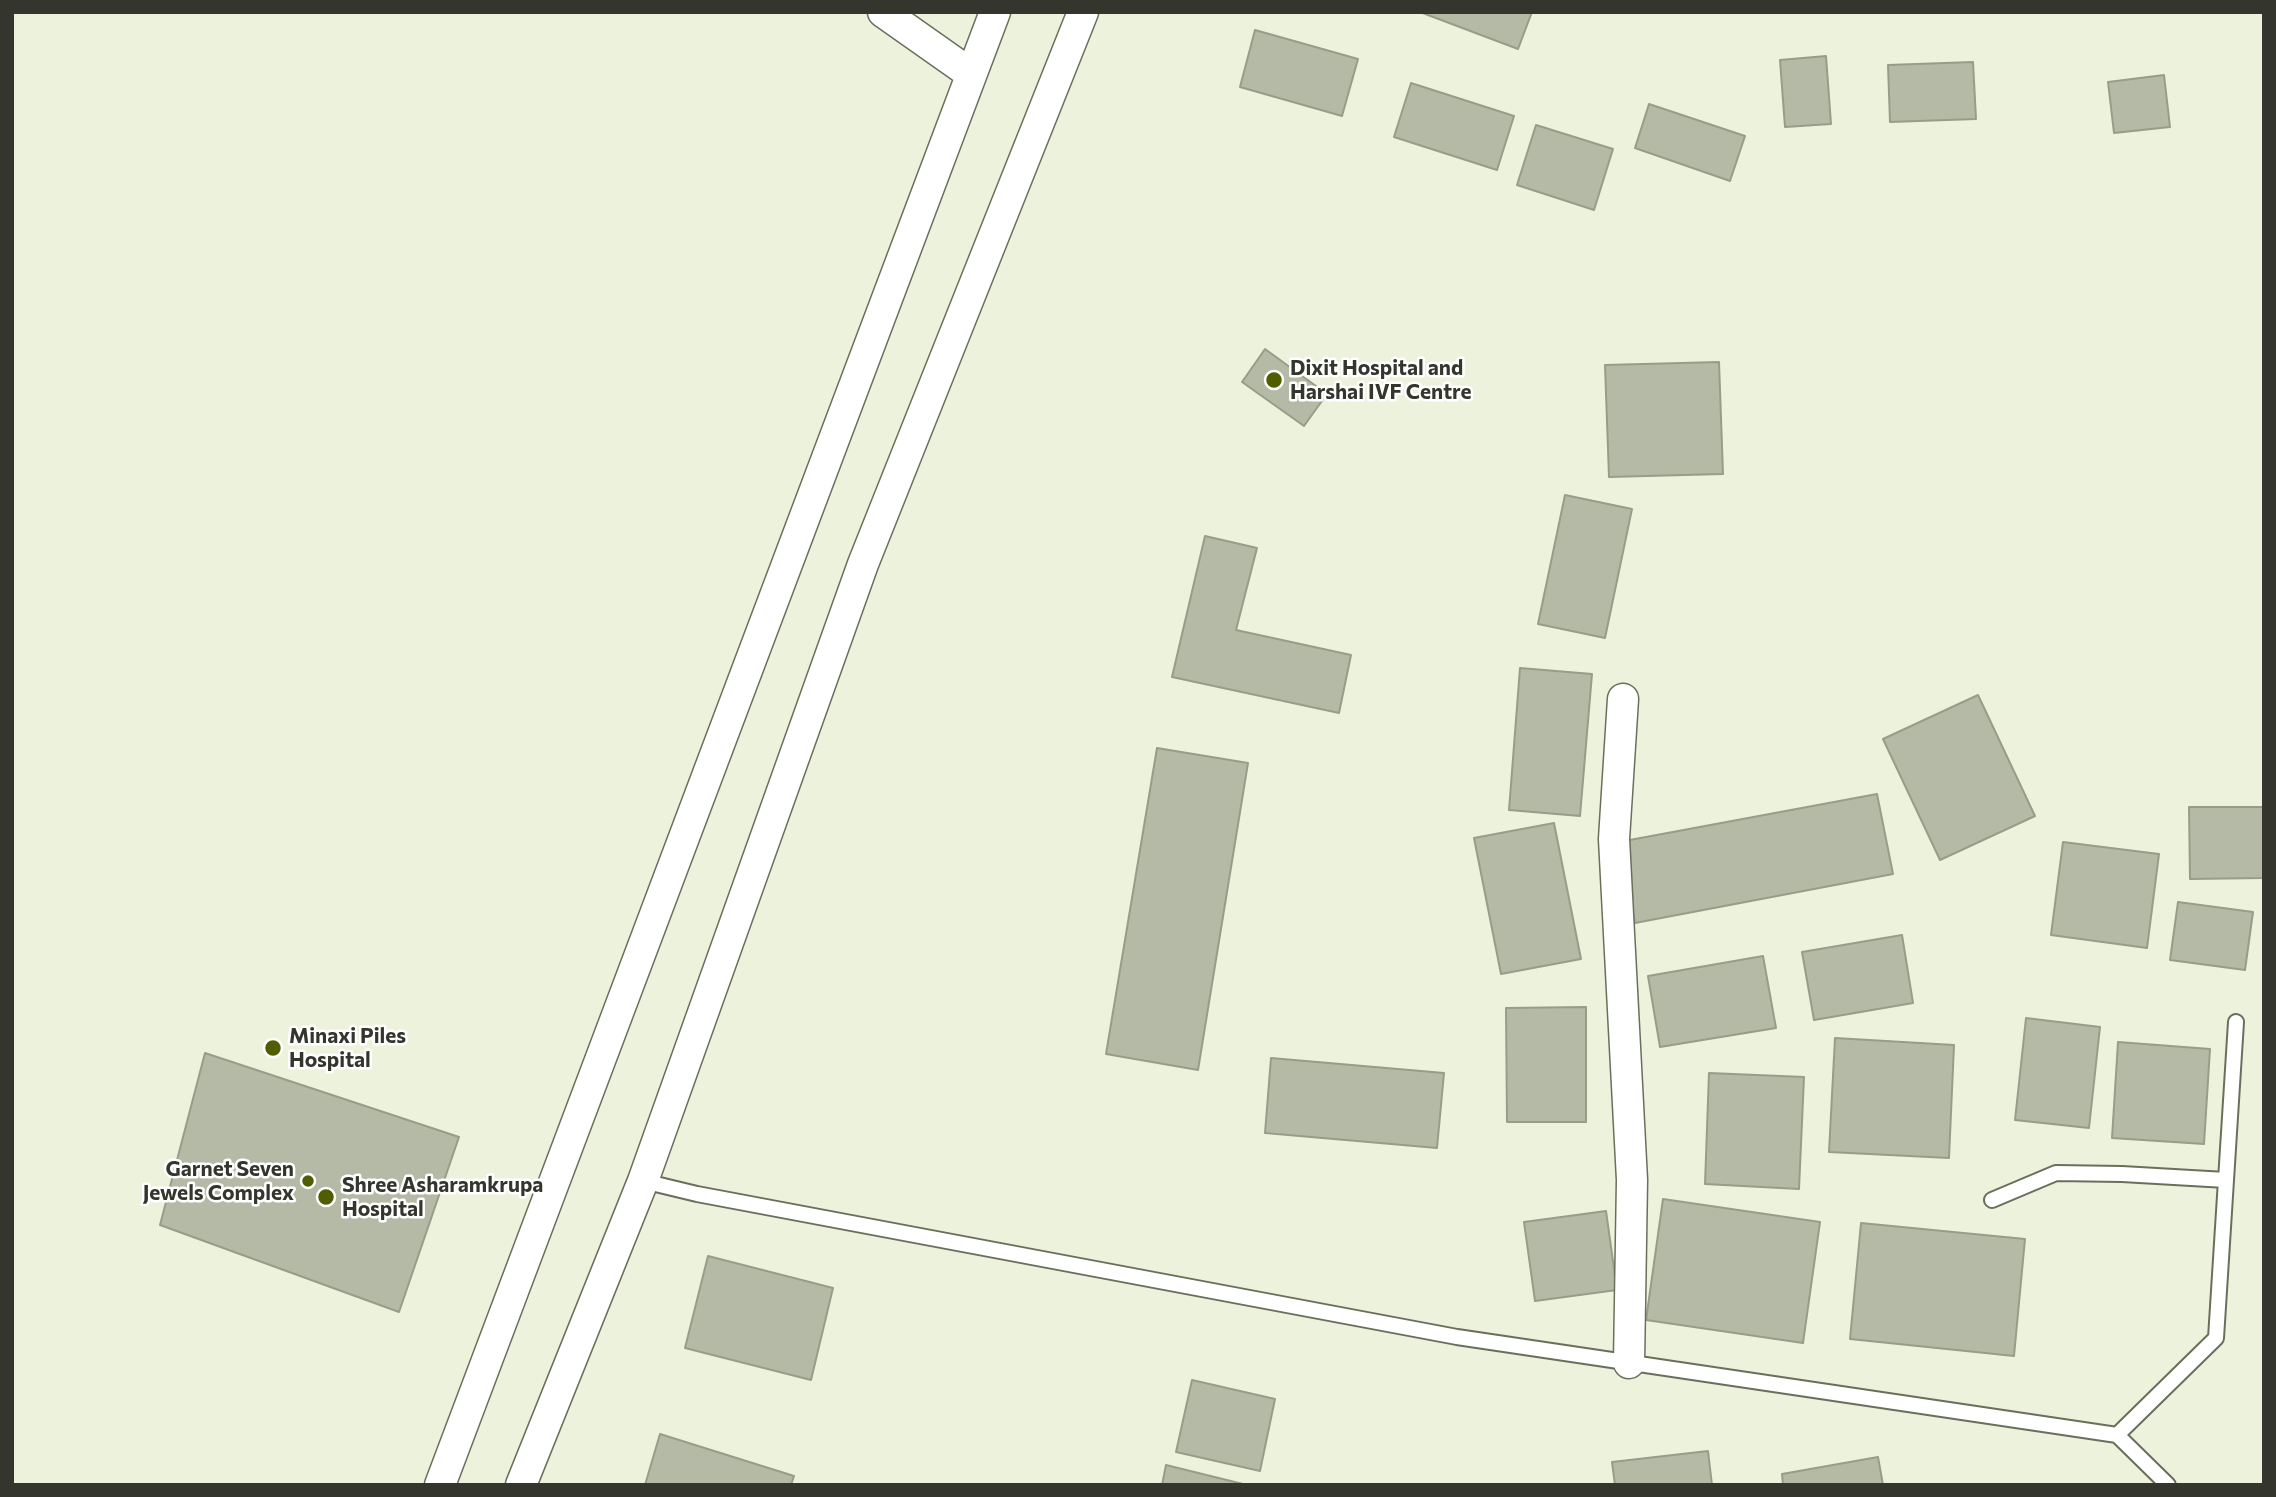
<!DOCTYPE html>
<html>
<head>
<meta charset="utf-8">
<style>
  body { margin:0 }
  #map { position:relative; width:2276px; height:1497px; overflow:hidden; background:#edf2dd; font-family:Commissioner,sans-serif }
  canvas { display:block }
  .frame { position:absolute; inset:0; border:14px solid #34362e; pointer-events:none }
</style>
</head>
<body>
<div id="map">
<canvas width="2276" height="1497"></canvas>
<div class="frame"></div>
</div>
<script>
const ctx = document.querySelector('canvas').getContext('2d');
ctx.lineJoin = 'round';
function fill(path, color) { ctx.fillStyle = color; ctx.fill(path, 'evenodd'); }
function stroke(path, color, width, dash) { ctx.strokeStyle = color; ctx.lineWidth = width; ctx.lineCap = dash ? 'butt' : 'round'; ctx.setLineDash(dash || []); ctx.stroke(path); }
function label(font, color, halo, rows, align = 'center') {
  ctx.font = font + ' Commissioner,sans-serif'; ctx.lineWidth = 5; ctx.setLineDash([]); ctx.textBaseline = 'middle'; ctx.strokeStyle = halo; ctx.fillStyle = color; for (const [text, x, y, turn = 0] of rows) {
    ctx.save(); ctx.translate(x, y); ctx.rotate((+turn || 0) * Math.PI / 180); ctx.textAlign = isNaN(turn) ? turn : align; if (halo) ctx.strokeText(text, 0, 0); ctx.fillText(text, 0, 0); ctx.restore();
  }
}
const building = new Path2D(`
  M1420 12H1532L1518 49Z
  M1255 30 1358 59 1342 116 1240 87Z
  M1826 56 1831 124 1785 127 1780 60Z
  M1973 62 1976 119 1890 122 1888 65Z
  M2164 75 2170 127 2114 133 2108 82Z
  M1411 83 1514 116 1497 170 1394 137Z
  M1649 104 1745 136 1730 181 1635 148Z
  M1536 125 1613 149 1594 210 1517 185Z
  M1265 349 1327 394 1304 426 1242 382Z
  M1719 362 1723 474 1609 477 1605 365Z
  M1565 495 1632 509 1605 638 1538 624Z
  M1205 536 1257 548 1236 630 1351 655 1339 713 1172 677Z
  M1520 668 1592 674 1580 816 1509 810Z
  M1978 695 2035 816 1940 860 1883 739Z
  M1157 748 1248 763 1198 1070 1106 1054Z
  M1877 794 1893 874 1635 923 1619 842Z
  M2189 807H2264V878L2190 879Z
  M1554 823 1581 959 1501 974 1474 838Z
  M2063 842 2159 854 2147 948 2051 935Z
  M2178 902 2253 912 2245 970 2170 960Z
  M1902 935 1913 1003 1814 1020 1802 952Z
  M1763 956 1776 1028 1660 1047 1648 976Z
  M1586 1007V1122H1507L1506 1008Z
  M2026 1018 2100 1027 2089 1128 2015 1120Z
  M1835 1038 1954 1045 1949 1158 1829 1152Z
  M2118 1042 2210 1049 2204 1144 2112 1138Z
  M205 1053 459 1137 399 1312 160 1225Z
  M1271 1058 1444 1073 1437 1148 1265 1133Z
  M1709 1073 1804 1077 1799 1189 1705 1184Z
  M1663 1199 1820 1222 1803 1343 1646 1320Z
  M1606 1211 1617 1290 1535 1301 1524 1222Z
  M1861 1223 2025 1239 2014 1356 1850 1339Z
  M708 1256 833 1288 811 1380 685 1348Z
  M1192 1380 1275 1399 1260 1471 1176 1452Z
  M660 1434 794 1476 791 1485H645Z
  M1708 1451 1712 1485H1615L1612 1462Z
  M1878 1457 1883 1485H1783L1782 1474Z
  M1166 1465 1247 1485H1162Z`);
fill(building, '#b5baa6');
stroke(building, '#989d89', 2);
const lane = new Path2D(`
  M643 1181 697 1194 1457 1337 2117 1435 2168 1485
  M1992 1200 2056 1173 2122 1174 2226 1180
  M2117 1435 2216 1338 2236 1022`);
const street = new Path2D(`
  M883 12 971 74
  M1623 699 1614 839 1632 1180 1629 1363
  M440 1485 995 12
  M521 1485 643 1181 863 564 1083 12`);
stroke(lane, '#6a6f5c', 18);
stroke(street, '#6a6f5c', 33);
stroke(lane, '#fff', 14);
stroke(street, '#fff', 30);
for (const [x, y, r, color] of [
  [1274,380,9,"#515e00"],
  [273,1048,9,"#515e00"],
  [308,1181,7,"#515e00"],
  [326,1197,9,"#515e00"]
]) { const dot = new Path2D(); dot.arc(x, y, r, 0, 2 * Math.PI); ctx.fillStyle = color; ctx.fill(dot); stroke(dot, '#fff', 2.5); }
label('bold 21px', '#34362e', '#fff', [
  ["Dixit Hospital and",1290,368],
  ["Harshai IVF Centre",1290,392],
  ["Minaxi Piles",289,1036],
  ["Hospital",289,1060],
  ["Garnet Seven",294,1169,"right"],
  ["Jewels Complex",294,1193,"right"],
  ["Shree Asharamkrupa",342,1185],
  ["Hospital",342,1209]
], 'left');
</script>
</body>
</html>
